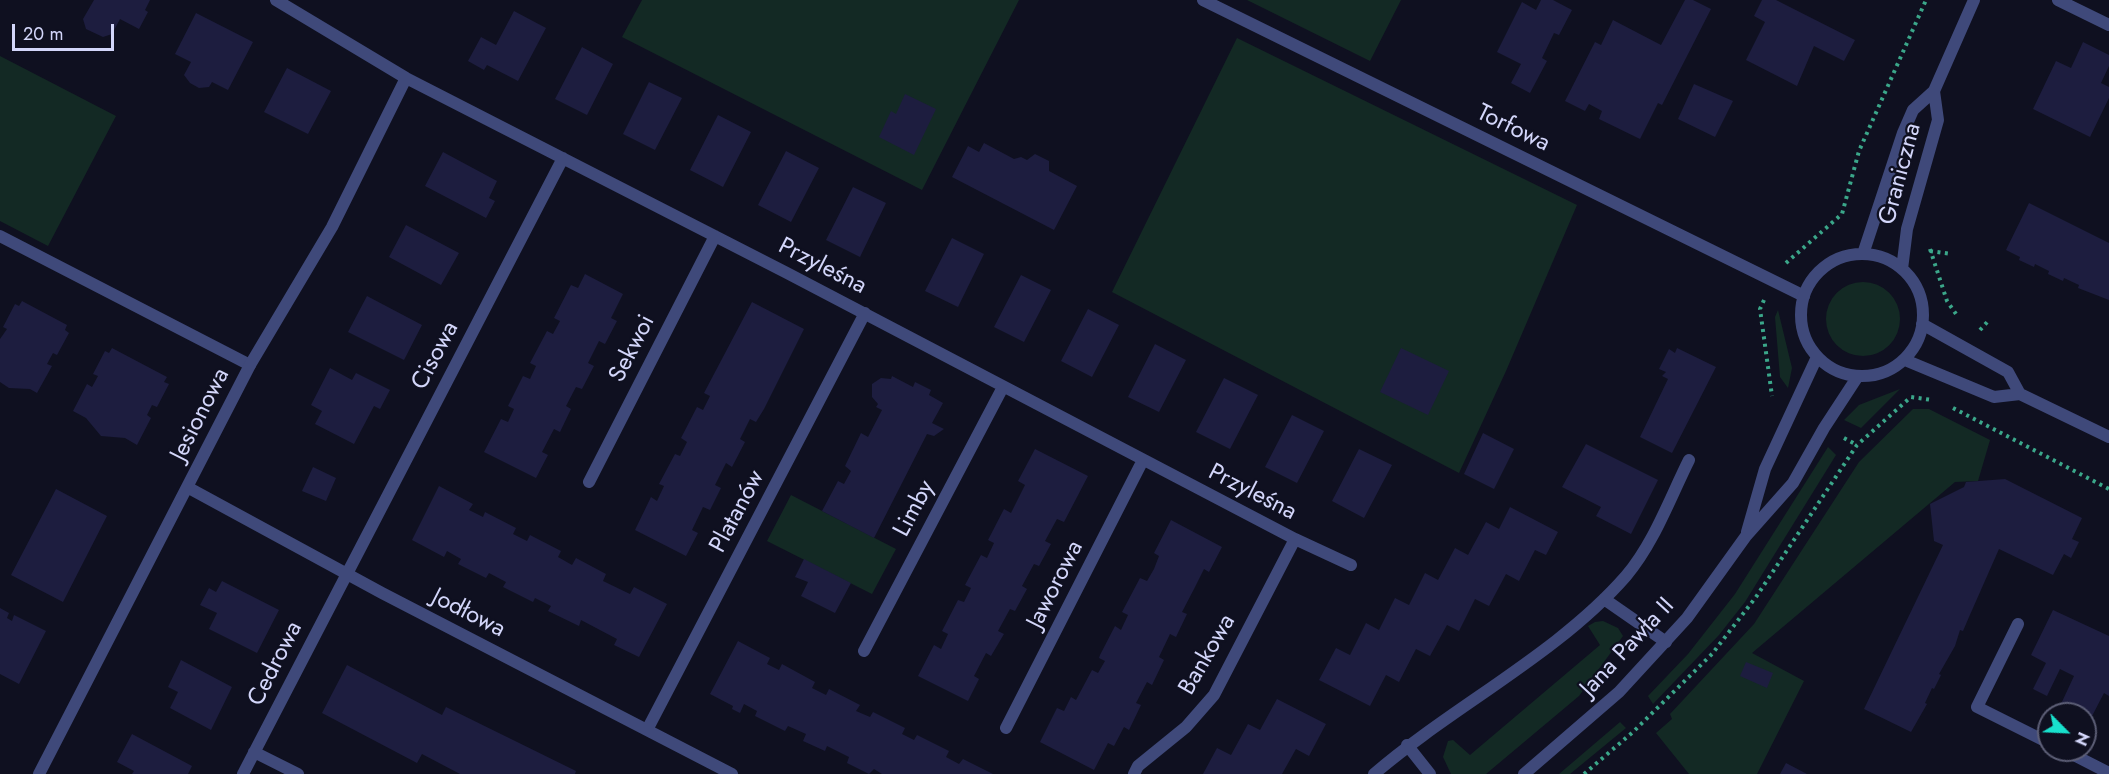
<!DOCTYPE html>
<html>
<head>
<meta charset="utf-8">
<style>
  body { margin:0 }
  #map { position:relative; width:2109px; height:774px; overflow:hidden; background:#0f1020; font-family:Jost,sans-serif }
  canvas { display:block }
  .north { position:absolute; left:2037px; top:702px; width:60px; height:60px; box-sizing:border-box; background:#0f1020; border:2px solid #5d5f77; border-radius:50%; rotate:114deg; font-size:16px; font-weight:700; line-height:24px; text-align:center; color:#d3d6fa }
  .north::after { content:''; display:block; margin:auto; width:21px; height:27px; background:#18e1cd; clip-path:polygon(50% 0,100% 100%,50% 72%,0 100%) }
  .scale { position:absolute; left:12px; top:24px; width:102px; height:27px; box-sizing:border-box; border:3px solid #d3d6fa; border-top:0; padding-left:8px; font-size:18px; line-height:21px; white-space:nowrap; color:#d3d6fa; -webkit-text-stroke:4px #0f1020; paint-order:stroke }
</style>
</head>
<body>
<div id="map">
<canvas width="2109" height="774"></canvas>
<div class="north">N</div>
<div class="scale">20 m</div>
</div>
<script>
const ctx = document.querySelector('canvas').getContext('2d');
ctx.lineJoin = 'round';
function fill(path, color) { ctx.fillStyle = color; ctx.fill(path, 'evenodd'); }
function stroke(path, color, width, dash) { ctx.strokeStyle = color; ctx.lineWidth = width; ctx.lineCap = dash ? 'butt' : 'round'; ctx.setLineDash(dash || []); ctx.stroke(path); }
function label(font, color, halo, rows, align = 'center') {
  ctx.font = font + ' Jost,sans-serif'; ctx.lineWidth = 4.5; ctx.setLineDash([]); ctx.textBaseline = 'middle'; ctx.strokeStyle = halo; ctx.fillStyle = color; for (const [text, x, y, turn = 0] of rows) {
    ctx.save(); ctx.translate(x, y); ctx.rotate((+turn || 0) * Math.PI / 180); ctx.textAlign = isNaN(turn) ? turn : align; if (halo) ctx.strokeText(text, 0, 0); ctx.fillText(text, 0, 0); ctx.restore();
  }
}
fill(new Path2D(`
  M642 0H1019L922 190 622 37Z
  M1247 0H1401L1370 61Z
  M1237 38 1577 205 1506 371 1459 473 1112 292Z
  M0 56 116 116 48 246 0 221Z
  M1826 319a37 37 0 1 1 74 0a37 37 0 1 1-74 0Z
  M1778 310 1792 368 1788 388 1780 377 1775 317Z
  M1900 389 1861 428 1844 420 1859 405Z
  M1913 409H1929L1990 440 1978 481 1955 482 1752 653 1804 681 1757 774H1689L1656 733 1672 719 1670 714 1754 624 1859 462Z
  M1828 447 1836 455 1745 602 1719 635 1653 704 1648 696 1688 654 1735 594Z
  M791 495 896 549 872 594 767 541Z
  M1603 621 1618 628 1623 636 1579 696 1486 774H1451L1443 757 1448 741 1453 740 1470 755 1600 645 1588 626 1595 622Z
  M1620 722 1626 728 1570 774H1559Z`), '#132924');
fill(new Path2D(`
  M94 0H150L145 10 148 12 139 29 120 19 112 34 103 37 86 29 83 19Z
  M1541 0H1553L1572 10 1559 35 1554 33 1542 58 1547 61 1530 93 1511 83 1521 64 1497 52 1522 2 1536 10Z
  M1685 0H1693L1711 9 1662 105 1658 103 1640 139 1599 119 1602 111 1589 104 1585 111 1565 101 1595 42 1601 45 1613 20 1661 45Z
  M1762 0H1776L1855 40 1844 61 1814 46 1797 86 1746 60 1765 22 1754 16Z
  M514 11 546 28 518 81 487 65 484 70 468 61 481 37 496 45Z
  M196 13 253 42 228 90 212 82 209 87 199 88 190 83 184 75 191 62 175 54Z
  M2083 42 2109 55V66L2101 83 2109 87V98L2090 137 2033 109 2056 61 2071 68Z
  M582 47 613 64 587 115 555 99Z
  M287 68 331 91 308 134 264 112Z
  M649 82 682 98 655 150 623 134Z
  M1694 84 1733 101 1715 137 1678 119Z
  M905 94 936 109 914 155 879 137 891 111 896 114Z
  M718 115 751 132 723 187 690 170Z
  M984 143 1014 159 1021 157 1027 160 1035 154 1049 161V171L1077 186 1054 230 952 177 968 146 979 152Z
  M786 151 819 168 791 222 758 205Z
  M443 152 497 181 489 198 495 201 486 218 425 186Z
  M853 187 886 203 860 257 826 240Z
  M2029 203 2109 243V300L2078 288 2079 285 2064 278 2063 281 2048 274 2049 271 2035 264 2034 267 2019 260 2020 257 2006 250Z
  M406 225 459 253 441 285 389 257Z
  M952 238 984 254 958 307 925 291Z
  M585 274 623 294 611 318 617 321 605 344 599 341 588 363 594 366 582 389 576 387 566 406 571 409 560 432 554 429 542 452 548 455 536 478 484 452 501 419 508 422 514 409 508 406 523 376 530 379 536 366 530 363 547 331 553 334 560 321 554 318 571 285 578 288Z
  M1021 275 1051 290 1024 342 994 327Z
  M367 296 422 325 404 360 348 332Z
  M22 301 67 325 65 330 69 333 57 355 53 353 47 364 52 366 37 393 30 389 9 388 0 382V339L7 329 3 327 15 304 19 306Z
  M752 302 804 329 764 409 756 422 750 419 740 439 745 442 732 467 726 463 715 485 721 488 710 510 703 507 692 530 698 533 686 556 635 530 651 497 657 501 664 486 659 484 675 454 680 456 687 442 681 438 697 407 703 410 710 396 704 393Z
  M1088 309 1119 325 1092 377 1061 361Z
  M1155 344 1186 360 1159 412 1128 397Z
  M112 348 167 377 164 382 169 384 157 407 152 405 147 415 151 418 137 445 125 438 101 436 86 418 73 411 87 384 92 387 98 376 93 374 105 351 109 353Z
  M1401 348 1449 371 1428 415 1380 392Z
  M1677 348 1716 367 1672 453 1640 437 1668 379 1662 376 1666 372 1659 369 1669 349 1675 353Z
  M330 368 352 380 356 373 390 390 380 409 374 406 354 444 315 424 322 411 311 405Z
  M892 376 913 387 915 382 931 390 929 395 943 403 932 423 944 429 934 436 927 434 874 538 822 511 838 481 844 484 851 471 845 466 861 433 868 437 882 410 876 407 878 404 872 397V384L881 378 891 379Z
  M1224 378 1258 395 1230 449 1196 432Z
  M1292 415 1324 431 1297 483 1265 467Z
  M1483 433 1514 449 1494 489 1464 474Z
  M1586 444 1658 480 1631 534 1596 516 1601 507 1562 487Z
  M1035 449 1088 476 1064 522 1057 519 1045 541 1051 544 1039 566 1034 564 1022 586 1027 589 1015 611 1010 609 998 631 1004 634 991 656 986 653 974 676 979 679 968 701 918 676 934 645 941 649 948 634 942 631 958 600 964 602 971 588 965 585 981 555 987 558 994 543 988 540 1004 509 1011 513 1025 485 1018 481Z
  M1359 449 1392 465 1364 518 1332 501Z
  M313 467 336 478 326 501 302 491Z
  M2005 479 2082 518 2072 539 2079 542 2071 558 2064 554 2053 575 1999 549 1969 617 1963 631 1960 630 1955 646 1939 674 1941 675 1934 689 1932 688 1925 703 1927 704 1911 732 1864 709 1943 545 1934 541 1930 504 1964 487 1966 482Z
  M439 486 473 504 469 510 483 517 485 512 516 528 513 534 527 541 530 535 561 551 558 557 572 565 576 558 606 574 603 581 630 594 634 587 667 604 639 657 614 645 617 639 581 620 579 626 548 611 551 606 535 598 533 602 503 587 506 582 489 573 486 578 458 564 461 559 447 551 444 557 412 540Z
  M56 489 107 516 63 602 11 575Z
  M1510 507 1558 532 1546 555 1535 550 1519 581 1506 574 1489 606 1475 599 1459 631 1447 625 1430 656 1416 649 1399 682 1386 675 1370 706 1319 680 1336 648 1350 655 1366 623 1379 630 1395 598 1409 605 1425 573 1438 580 1455 548 1468 555 1486 522 1499 529Z
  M1171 520 1222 547 1209 572 1204 569 1194 589 1182 612 1187 614 1176 637 1170 634 1159 657 1164 660 1152 685 1147 682 1136 703 1141 705 1129 730 1124 727 1114 746 1108 743 1094 770 1040 742 1057 708 1064 711 1071 697 1076 700 1092 670 1098 673 1105 661 1099 658 1100 655 1115 626 1121 630 1128 615 1122 612 1140 578 1147 581 1154 569 1159 556 1154 553Z
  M804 559 851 583 835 613 801 596 808 582 795 577Z
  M222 581 279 610 257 653 209 629 217 613 200 605 209 588 216 592Z
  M0 608 9 613 7 618 12 621 14 615 46 631 19 684 0 674Z
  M2053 610 2109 636V696L2104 693 2091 718 2061 704 2074 676 2060 669 2047 696 2033 689 2046 663 2031 655Z
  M738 641 770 658 767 664 779 670 782 664 815 682 812 688 826 695 829 689 860 705 856 711 870 717 873 712 905 728 902 734 914 740 917 735 949 751 946 757 959 764 963 759 993 774H882L874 769 869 774 847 763 849 757 827 746 825 751 803 741 806 734 788 726 785 731 755 716 757 711 744 704 740 713 732 709 733 706 710 694Z
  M181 660 232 687 211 730 170 708 178 692 168 687Z
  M1746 662 1773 673 1767 688 1740 676Z
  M347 665 442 715 446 707 576 771 575 774H460L422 754 417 763 322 713Z
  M1277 699 1326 724 1309 756 1296 749 1282 774H1203L1217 748 1231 755 1248 724 1260 730Z
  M132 734 192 766 188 774H132L134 771 117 762Z
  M1786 763 1807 774H1780Z`), '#1d1d3f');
stroke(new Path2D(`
  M1930 249 1947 301 1956 314
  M1930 251 1952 254
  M1786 263 1842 214 1859 151 1926 0
  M1764 300 1760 309 1772 396
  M1980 330 1990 319
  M1953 408 2109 489
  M1844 438 1857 445
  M1584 774 1633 732 1712 654 1756 597 1857 445 1911 397 1932 400`), '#3ba78a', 4, [3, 4.5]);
stroke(new Path2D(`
  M0 236 250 365
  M1604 599 1666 642
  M1407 745 1430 774
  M1374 774C1453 706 1558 654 1626 576 1654 543 1670 498 1689 460`), '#3f497a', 12);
stroke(new Path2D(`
  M276 0 406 78 787 273 1295 539 1351 565
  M1203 0 1804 296
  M2058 0 2109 25
  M589 482 715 236
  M187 487 382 593 732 774
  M2018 624 1977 707 2049 743
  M864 651 1003 387
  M1006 728 1143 460
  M647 730 865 313
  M2064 750 2109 773
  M254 752 298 774
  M39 774 250 365 332 227 406 78
  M243 774 563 158
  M1134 774 1138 766 1186 727 1214 695 1295 539`), '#3f497a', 12);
stroke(new Path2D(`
  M1863 254 1903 133 1913 110 1934 91 1974 0
  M1801 315a61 61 0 1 1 122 0a61 61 0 1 1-122 0Z
  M1902 269 1907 229 1938 120 1934 91
  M1922 324 2008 372 2020 394
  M1905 360 1994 397 2020 394 2109 437
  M1747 532 1765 469 1817 357
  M1524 774 1619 692 1687 618 1746 536 1793 483 1824 428 1858 376`), '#3f497a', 12);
label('24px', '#d3d6fa', '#0f1020', [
  ["Torfowa",1513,129,26],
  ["Graniczna",1901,174,-75],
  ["Przyleśna",822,267,27],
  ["Sekwoi",633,349,-63],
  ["Cisowa",436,356,-62],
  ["Jesionowa",201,415,-63],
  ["Przyleśna",1252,493,27],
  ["Limby",915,509,-62],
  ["Platanów",738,512,-62],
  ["Jaworowa",1056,585,-63],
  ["Jodłowa",468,614,27],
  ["Jana Pawła II",1628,648,-47],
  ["Bankowa",1208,655,-60],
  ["Cedrowa",276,664,-63]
]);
</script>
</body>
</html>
